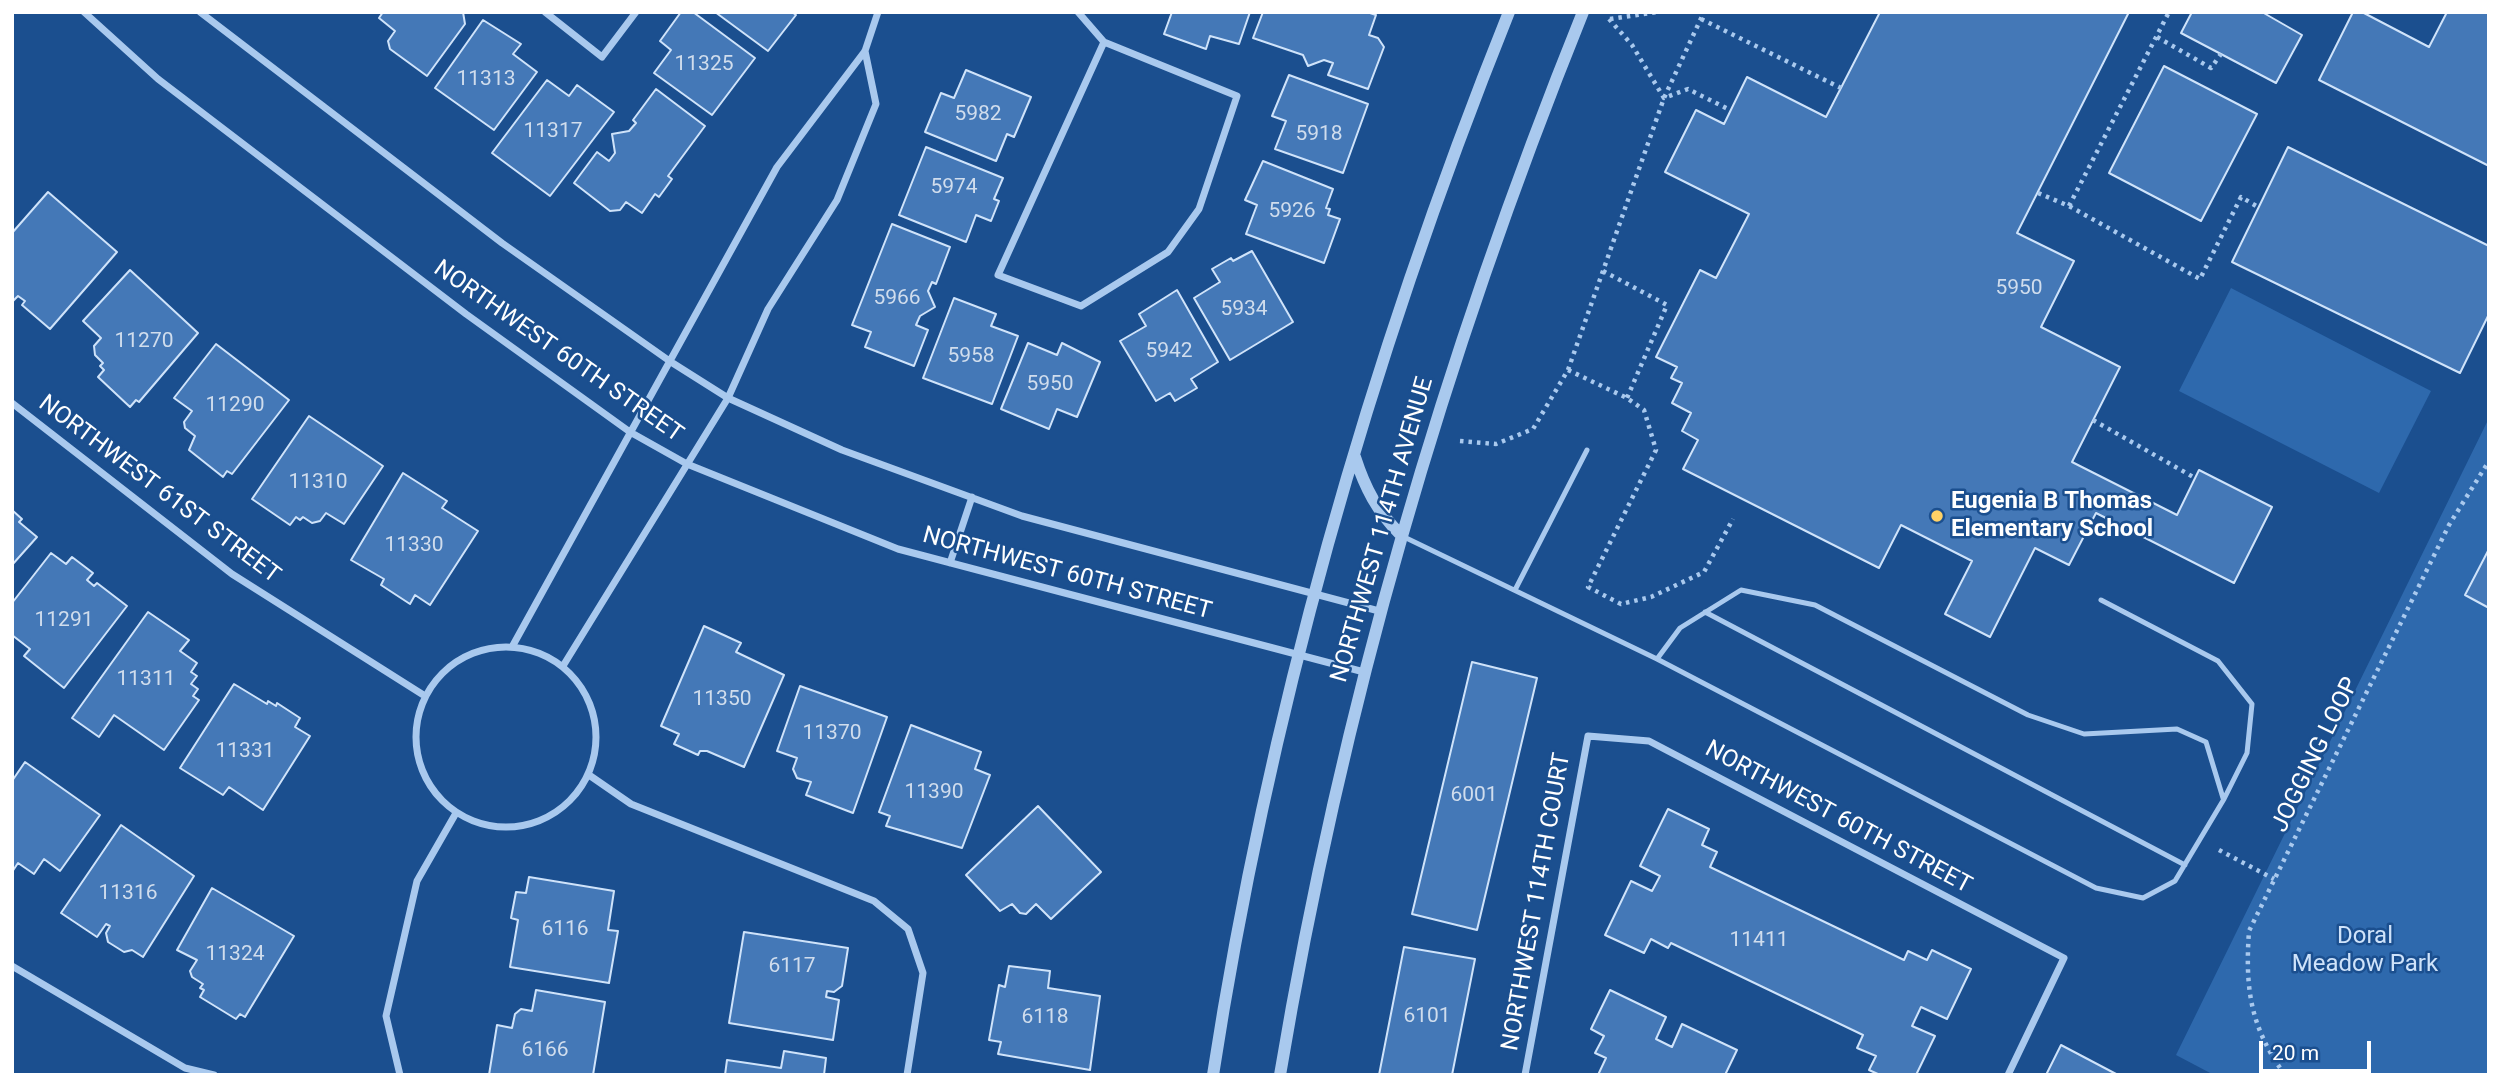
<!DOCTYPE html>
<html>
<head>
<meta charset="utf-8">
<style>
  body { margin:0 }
  #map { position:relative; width:2501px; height:1087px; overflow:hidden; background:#1b4f8f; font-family:Roboto,sans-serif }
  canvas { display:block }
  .frame { position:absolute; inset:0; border:14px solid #fff; pointer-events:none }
  .scale { position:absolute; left:2259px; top:1041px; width:112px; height:32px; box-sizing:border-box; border:4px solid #fff; border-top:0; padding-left:9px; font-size:21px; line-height:24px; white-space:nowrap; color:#fff; -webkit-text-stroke:5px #1b4f8f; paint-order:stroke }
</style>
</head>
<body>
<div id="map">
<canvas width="2501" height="1087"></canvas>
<div class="frame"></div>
<div class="scale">20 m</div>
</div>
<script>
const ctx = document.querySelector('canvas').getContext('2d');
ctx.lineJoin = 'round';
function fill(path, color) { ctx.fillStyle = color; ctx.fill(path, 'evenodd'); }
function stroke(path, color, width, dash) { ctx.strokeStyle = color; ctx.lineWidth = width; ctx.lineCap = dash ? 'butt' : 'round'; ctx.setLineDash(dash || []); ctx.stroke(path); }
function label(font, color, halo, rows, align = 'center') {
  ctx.font = font + ' Roboto,sans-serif'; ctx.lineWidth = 5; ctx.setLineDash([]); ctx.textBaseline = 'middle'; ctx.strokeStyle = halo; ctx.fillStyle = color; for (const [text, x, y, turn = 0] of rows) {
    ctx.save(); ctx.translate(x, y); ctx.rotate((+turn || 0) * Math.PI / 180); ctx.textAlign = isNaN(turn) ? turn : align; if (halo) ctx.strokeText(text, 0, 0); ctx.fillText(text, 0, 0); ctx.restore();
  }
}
fill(new Path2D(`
  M2231 288 2431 391 2379 493 2179 391Z
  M2489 418V1075H2214L2176 1055Z`), '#2e69ad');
const building = new Path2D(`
  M383 12H463L465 24 427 76 390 49 388 41 395 31 379 18Z
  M681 12H693L755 58 712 115 654 73 671 50 660 41Z
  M715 12H792L796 15 768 51Z
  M1172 12H1250L1239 44 1210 36 1206 49 1164 34Z
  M1263 12H1367L1376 15 1369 35 1378 38 1384 47 1368 89 1328 75 1333 63 1324 60 1308 66 1303 55 1253 38Z
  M1880 12H2129L2017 233 2074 261 2041 327 2120 367 2072 462 2177 515 2199 470 2272 507 2234 583 2096 513 2069 565 2035 548 1990 637 1945 614 1972 561 1901 525 1879 568 1683 469 1698 440 1682 431 1691 413 1672 403 1682 383 1671 378 1677 367 1656 357 1700 270 1716 278 1749 214 1665 172 1696 110 1724 124 1747 77 1826 117Z
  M2192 12H2262L2302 35 2276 83 2181 33Z
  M2353 12H2362L2429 47 2447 12H2489V166L2319 80Z
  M483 20 521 44 513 54 537 72 494 130 435 88Z
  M2164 66 2257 114 2201 221 2109 173Z
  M966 70 1031 97 1014 137 1007 134 996 161 925 132 941 93 954 98Z
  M1289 75 1368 104 1343 173 1275 149 1286 121 1272 116Z
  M547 80 569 96 577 85 614 112 550 196 492 153Z
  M656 89 705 126 668 176 672 179 659 197 655 194 642 213 626 202 620 210 610 211 574 183 597 152 609 161 615 153 612 134 629 131 636 123 633 120Z
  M926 147 1003 178 994 199 999 201 991 221 976 215 966 242 899 215Z
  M2288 147 2489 246V314L2460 373 2232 262Z
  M1263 161 1333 189 1326 208 1330 209 1328 215 1340 219 1324 263 1246 234 1257 205 1245 200Z
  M48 192 117 252 50 329 22 305 25 301 18 296 12 302V233Z
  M892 224 950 247 936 284 932 282 928 291 935 307 920 316 916 325 928 330 914 366 865 347 871 332 852 325Z
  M1252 251 1293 322 1230 360 1194 298 1220 282 1212 269 1231 258 1233 261Z
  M130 270 198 333 139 402 136 400 130 407 98 377 104 370 100 366 103 363 95 355 94 346 101 338 83 321Z
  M1177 290 1218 362 1191 379 1197 388 1175 401 1170 393 1156 401 1120 341 1146 326 1139 314Z
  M954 298 996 314 991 326 1018 336 992 404 923 378Z
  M1028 343 1057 355 1062 343 1100 362 1077 417 1057 409 1049 429 1001 409Z
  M216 344 289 400 232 474 227 471 223 477 189 450 195 436 185 428 184 422 192 411 174 398Z
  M309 416 383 466 344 524 326 513 320 521 312 523 303 517 300 520 296 517 290 525 252 499Z
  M403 473 447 501 442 508 478 531 430 605 415 595 410 604 381 585 384 579 351 560Z
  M12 510 22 519 19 522 37 537 12 565Z
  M2489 549V608L2465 595Z
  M51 553 66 564 72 557 93 573 87 580 94 586 97 583 127 606 64 688 24 656 30 649 12 635V603Z
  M148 612 189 640 180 651 197 663 191 672 197 676 191 684 198 689 193 696 199 700 164 750 114 715 99 737 72 718Z
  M704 626 741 643 736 652 784 675 744 767 707 751H700L698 755 674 744 679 734 661 726Z
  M1472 662 1537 678 1477 930 1412 914Z
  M234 684 267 704 268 701 276 706 277 703 300 718 295 727 310 736 263 810 229 787 223 795 180 768Z
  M800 686 887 717 853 813 806 795 811 782 797 778 793 769 797 758 777 751Z
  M911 725 981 752 975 769 990 775 962 848 886 826 890 816 879 812Z
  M25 762 100 815 60 871 44 859 34 874 18 863 12 872V781Z
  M1038 806 1101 872 1051 919 1036 904 1026 914 1020 913 1012 904 1000 911 966 875Z
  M1668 809 1709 829 1702 845 1717 852 1710 867 1904 960 1908 951 1927 960 1932 950 1971 969 1947 1019 1921 1007 1912 1026 1935 1036 1916 1075H1880L1869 1070 1876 1056 1857 1048 1863 1035 1671 943 1668 948 1651 939 1644 953 1605 935 1631 881 1652 891 1660 876 1640 866Z
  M121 825 194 876 143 957 132 950 124 952 108 942 106 933 110 926 106 924 97 937 61 913Z
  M529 877 614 891 608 930 618 931 609 983 510 967 518 920 511 918 516 892 526 893Z
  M212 888 294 936 245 1017 240 1014 236 1019 200 997 204 990 200 988 203 984 192 977 190 971 197 960 177 950Z
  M744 932 848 948 842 986 834 992 827 991 826 997 839 1000 833 1040 729 1023Z
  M1404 947 1475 959 1452 1075H1379Z
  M1009 966 1050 971 1048 988 1100 996 1090 1070 998 1054 1001 1042 989 1040 999 985 1005 987Z
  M536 990 605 1002 593 1075H489L497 1025 512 1028 515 1014 521 1009 532 1011Z
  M1610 990 1666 1017 1656 1039 1672 1047 1682 1024 1737 1050 1725 1075H1598L1606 1058 1595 1053 1604 1036 1591 1029Z
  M2061 1045 2118 1075H2046Z
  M784 1051 826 1058 824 1075H725L727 1060 781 1068Z`);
fill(building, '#4478b7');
stroke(building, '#cfe3fa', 2);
stroke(new Path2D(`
  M1609 19 1632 45 1664 98 1688 89 1730 110
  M1610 19 1657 12
  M1701 19 1841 88
  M2157 37 2211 68 2221 54
  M2038 193 2069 206 2200 279 2241 197 2258 207
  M2069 206 2169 12
  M1603 271 1667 305 1627 398
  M1568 370 1627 398 1644 410 1656 450 1588 587 1621 604 1651 597 1704 572 1733 519
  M2093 420 2195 478
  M1460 441 1496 444 1533 429 1568 370 1664 98 1704 12
  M2219 850 2274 879
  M2285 1075C2250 1027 2245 988 2249 931L2449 525 2489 461`), '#a9c9ee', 4.5, [3.5, 5]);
stroke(new Path2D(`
  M1402 536 1657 659 2096 888 2143 898 2175 881 2224 799 2247 753 2252 704 2218 661 2101 600
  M1515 590 1587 450
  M1705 612 2185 865
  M1657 659 1680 628 1741 590 1815 605 2028 715 2084 734 2177 729 2206 742 2223 798`), '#a9c9ee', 5);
stroke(new Path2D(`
  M84 12 158 79 466 314 630 432 687 464 898 549 1364 672
  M200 12 502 243 671 362 728 398 842 450 1022 516 1379 611
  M545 12 602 57 636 12
  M1078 12 1104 42
  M1104 42 1237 96 1199 209 1168 252 1081 306 998 275Z
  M12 403 232 574 425 696
  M950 563 972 497
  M512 647 777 167 865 51 878 12
  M416 737a90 90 0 1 1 180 0a90 90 0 1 1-180 0Z
  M563 666 728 398 768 309 837 200 876 104 865 51
  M589 775 631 804 874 901 908 929 923 973 907 1075
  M12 966 185 1068 214 1075
  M400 1075 386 1016 417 881 456 813
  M1525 1075 1588 736 1649 741 2064 958 2008 1075`), '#a9c9ee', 7);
stroke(new Path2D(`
  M1355 457C1365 488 1377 511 1400 534
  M1213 1075C1269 712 1372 353 1509 12
  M1280 1075C1342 706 1443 359 1583 12`), '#a9c9ee', 12);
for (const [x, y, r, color] of [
  [1937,516,7,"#ffd166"]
]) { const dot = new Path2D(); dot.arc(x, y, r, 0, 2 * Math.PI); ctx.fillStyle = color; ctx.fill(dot); stroke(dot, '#1b4f8f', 2.5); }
label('21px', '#d0dded', null, [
  ["11325",704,65],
  ["11313",486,80],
  ["5982",978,115],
  ["11317",553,132],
  ["5918",1319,135],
  ["5974",954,188],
  ["5926",1292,212],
  ["5950",2019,289],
  ["5966",897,299],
  ["5934",1244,310],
  ["11270",144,342],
  ["5942",1169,352],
  ["5958",971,357],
  ["5950",1050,385],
  ["11290",235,406],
  ["11310",318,483],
  ["11330",414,546],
  ["11291",64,621],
  ["11311",146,680],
  ["11350",722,700],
  ["11370",832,734],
  ["11331",245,752],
  ["11390",934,793],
  ["6001",1474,796],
  ["11316",128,894],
  ["6116",565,930],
  ["11411",1759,941],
  ["11324",235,955],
  ["6117",792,967],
  ["6101",1427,1017],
  ["6118",1045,1018],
  ["6166",545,1051]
]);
label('24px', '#fff', '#1b4f8f', [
  ["NORTHWEST 60TH STREET",558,352,35],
  ["NORTHWEST 61ST STREET",159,490,37],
  ["NORTHWEST 114TH AVENUE",1383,530,-74],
  ["NORTHWEST 60TH STREET",1067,574,15],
  ["JOGGING LOOP",2316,755,-64],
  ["NORTHWEST 60TH STREET",1838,818,28],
  ["NORTHWEST 114TH COURT",1537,902,-80]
]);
label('bold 24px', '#fff', '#1b4f8f', [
  ["Eugenia B Thomas",1951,502],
  ["Elementary School",1951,530]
], 'left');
label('24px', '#cfe3fa', '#1b4f8f', [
  ["Doral",2365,937],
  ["Meadow Park",2365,965]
]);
</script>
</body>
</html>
